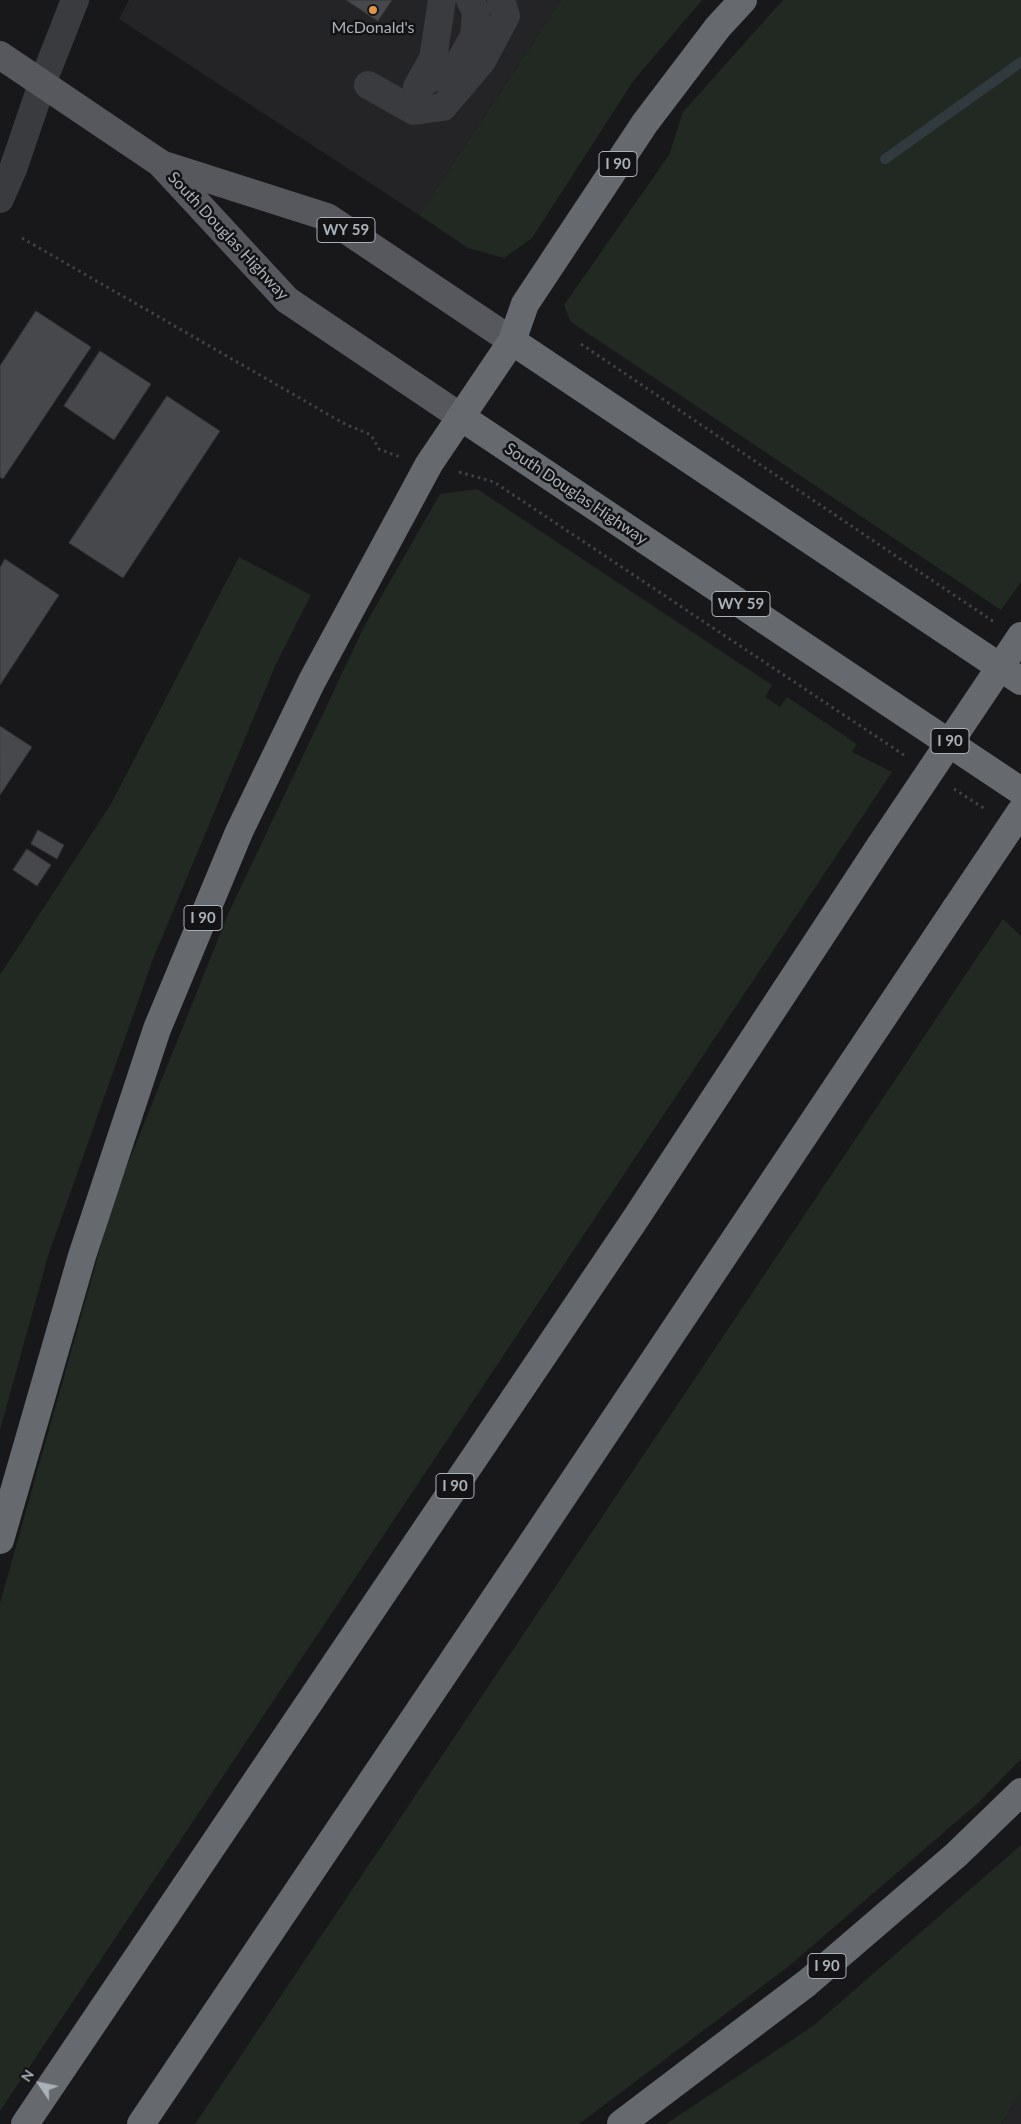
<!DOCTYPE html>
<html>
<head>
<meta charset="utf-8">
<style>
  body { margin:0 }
  #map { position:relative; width:1021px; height:2124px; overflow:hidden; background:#18181a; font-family:Lato,sans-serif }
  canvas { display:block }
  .north { position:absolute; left:15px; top:2059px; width:50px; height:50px; -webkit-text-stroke:4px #131315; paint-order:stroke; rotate:304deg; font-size:14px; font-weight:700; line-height:20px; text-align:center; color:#abb1b8 }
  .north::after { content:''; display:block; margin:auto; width:18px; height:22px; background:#abb1b8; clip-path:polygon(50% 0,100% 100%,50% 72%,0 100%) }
</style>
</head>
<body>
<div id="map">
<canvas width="1021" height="2124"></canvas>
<div class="north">N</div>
</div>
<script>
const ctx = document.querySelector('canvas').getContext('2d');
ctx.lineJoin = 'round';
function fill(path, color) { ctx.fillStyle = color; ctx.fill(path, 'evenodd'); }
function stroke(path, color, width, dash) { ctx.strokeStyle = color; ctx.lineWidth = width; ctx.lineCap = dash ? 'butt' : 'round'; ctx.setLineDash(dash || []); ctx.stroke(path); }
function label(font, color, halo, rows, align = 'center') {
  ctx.font = font + ' Lato,sans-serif'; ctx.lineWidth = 5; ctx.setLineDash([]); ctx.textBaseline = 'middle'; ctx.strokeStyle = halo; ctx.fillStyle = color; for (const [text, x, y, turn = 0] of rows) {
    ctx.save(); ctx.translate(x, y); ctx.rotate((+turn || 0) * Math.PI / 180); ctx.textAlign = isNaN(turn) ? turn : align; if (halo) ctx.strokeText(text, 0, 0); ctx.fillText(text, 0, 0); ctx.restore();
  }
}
fill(new Path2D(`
  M129 0H561L419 215 119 19Z
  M1021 2093V2124H1001Z`), '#242427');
fill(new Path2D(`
  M561 0H702L634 80 532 238 504 258 468 248 419 215Z
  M783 0H1021V582L1001 610 571 322 564 305 669 155 683 112Z
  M477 489 772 685 765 697 780 707 787 697 857 744 852 752 892 772 0 2111V1603L115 1196 229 912 365 625 440 494Z
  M239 557 311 595 276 664 153 959 48 1256 0 1430V975L111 804Z
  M1003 919 1021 936V1759L979 1802 789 1966 579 2124H195Z
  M1021 1845V2093L1001 2124H666L813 2026Z`), '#222922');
stroke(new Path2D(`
  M885 159 1021 62`), '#313b3f', 10);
const building = new Path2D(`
  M346 0H392L378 21Z
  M36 311 91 347 3 479 0 477V366Z
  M100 351 151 384 114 440 64 406Z
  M167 396 220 431 123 578 69 543Z
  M5 559 59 595 0 685V568Z
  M0 726 32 747 0 795Z
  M38 830 64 845 57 859 31 844Z
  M27 849 51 865 37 886 13 870Z`);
fill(building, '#47484c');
stroke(building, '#323335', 1);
stroke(new Path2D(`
  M22 238 343 423 371 435 379 449 400 457
  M581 344 994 622
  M459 472 494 482 904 755
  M954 789 985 809`), '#3f4245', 3, [2.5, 4]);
stroke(new Path2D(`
  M368 85 414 111 443 107 482 61 506 16 501 0
  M417 87 460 61 474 36 476 12 470 0
  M417 87 433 59 442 0
  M0 199 13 169 42 84 75 0`), '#393b3e', 28);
stroke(new Path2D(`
  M0 55 160 163 287 300 461 417
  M161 164 327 217 512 341`), '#56585d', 28);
stroke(new Path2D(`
  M512 341 1021 681
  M461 417 1021 791
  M0 1540 82 1256 157 1029 239 832 312 681 429 464 512 341 525 304 645 123 718 27 743 0
  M25 2124 636 1218 880 846
  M141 2124 520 1561 956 908
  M621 2124 807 1983 956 1855 1021 1792`), '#666a6f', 28);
stroke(new Path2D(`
  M880 846 1021 636
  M956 908 1021 811`), '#666a6f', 28);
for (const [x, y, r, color] of [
  [373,10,5,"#e09649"]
]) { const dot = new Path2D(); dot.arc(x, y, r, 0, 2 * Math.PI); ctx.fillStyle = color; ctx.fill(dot); stroke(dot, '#131315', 2); }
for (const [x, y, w] of [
  [618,164,38],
  [346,230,58],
  [741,604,58],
  [950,741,38],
  [203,918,38],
  [455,1486,38],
  [827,1966,38]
]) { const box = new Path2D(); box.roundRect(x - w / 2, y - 12.5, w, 25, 4); ctx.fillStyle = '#131315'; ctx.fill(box); stroke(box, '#abb1b8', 1); }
label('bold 15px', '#abb1b8', null, [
  ["I 90",618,164],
  ["WY 59",346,230],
  ["WY 59",741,604],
  ["I 90",950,741],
  ["I 90",203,918],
  ["I 90",455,1486],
  ["I 90",827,1966]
]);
label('16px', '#abb1b8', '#131315', [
  ["McDonald's",373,28]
]);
label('16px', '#abb1b8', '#131315', [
  ["South Douglas Highway",228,236,47],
  ["South Douglas Highway",576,494,34]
]);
</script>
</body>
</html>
